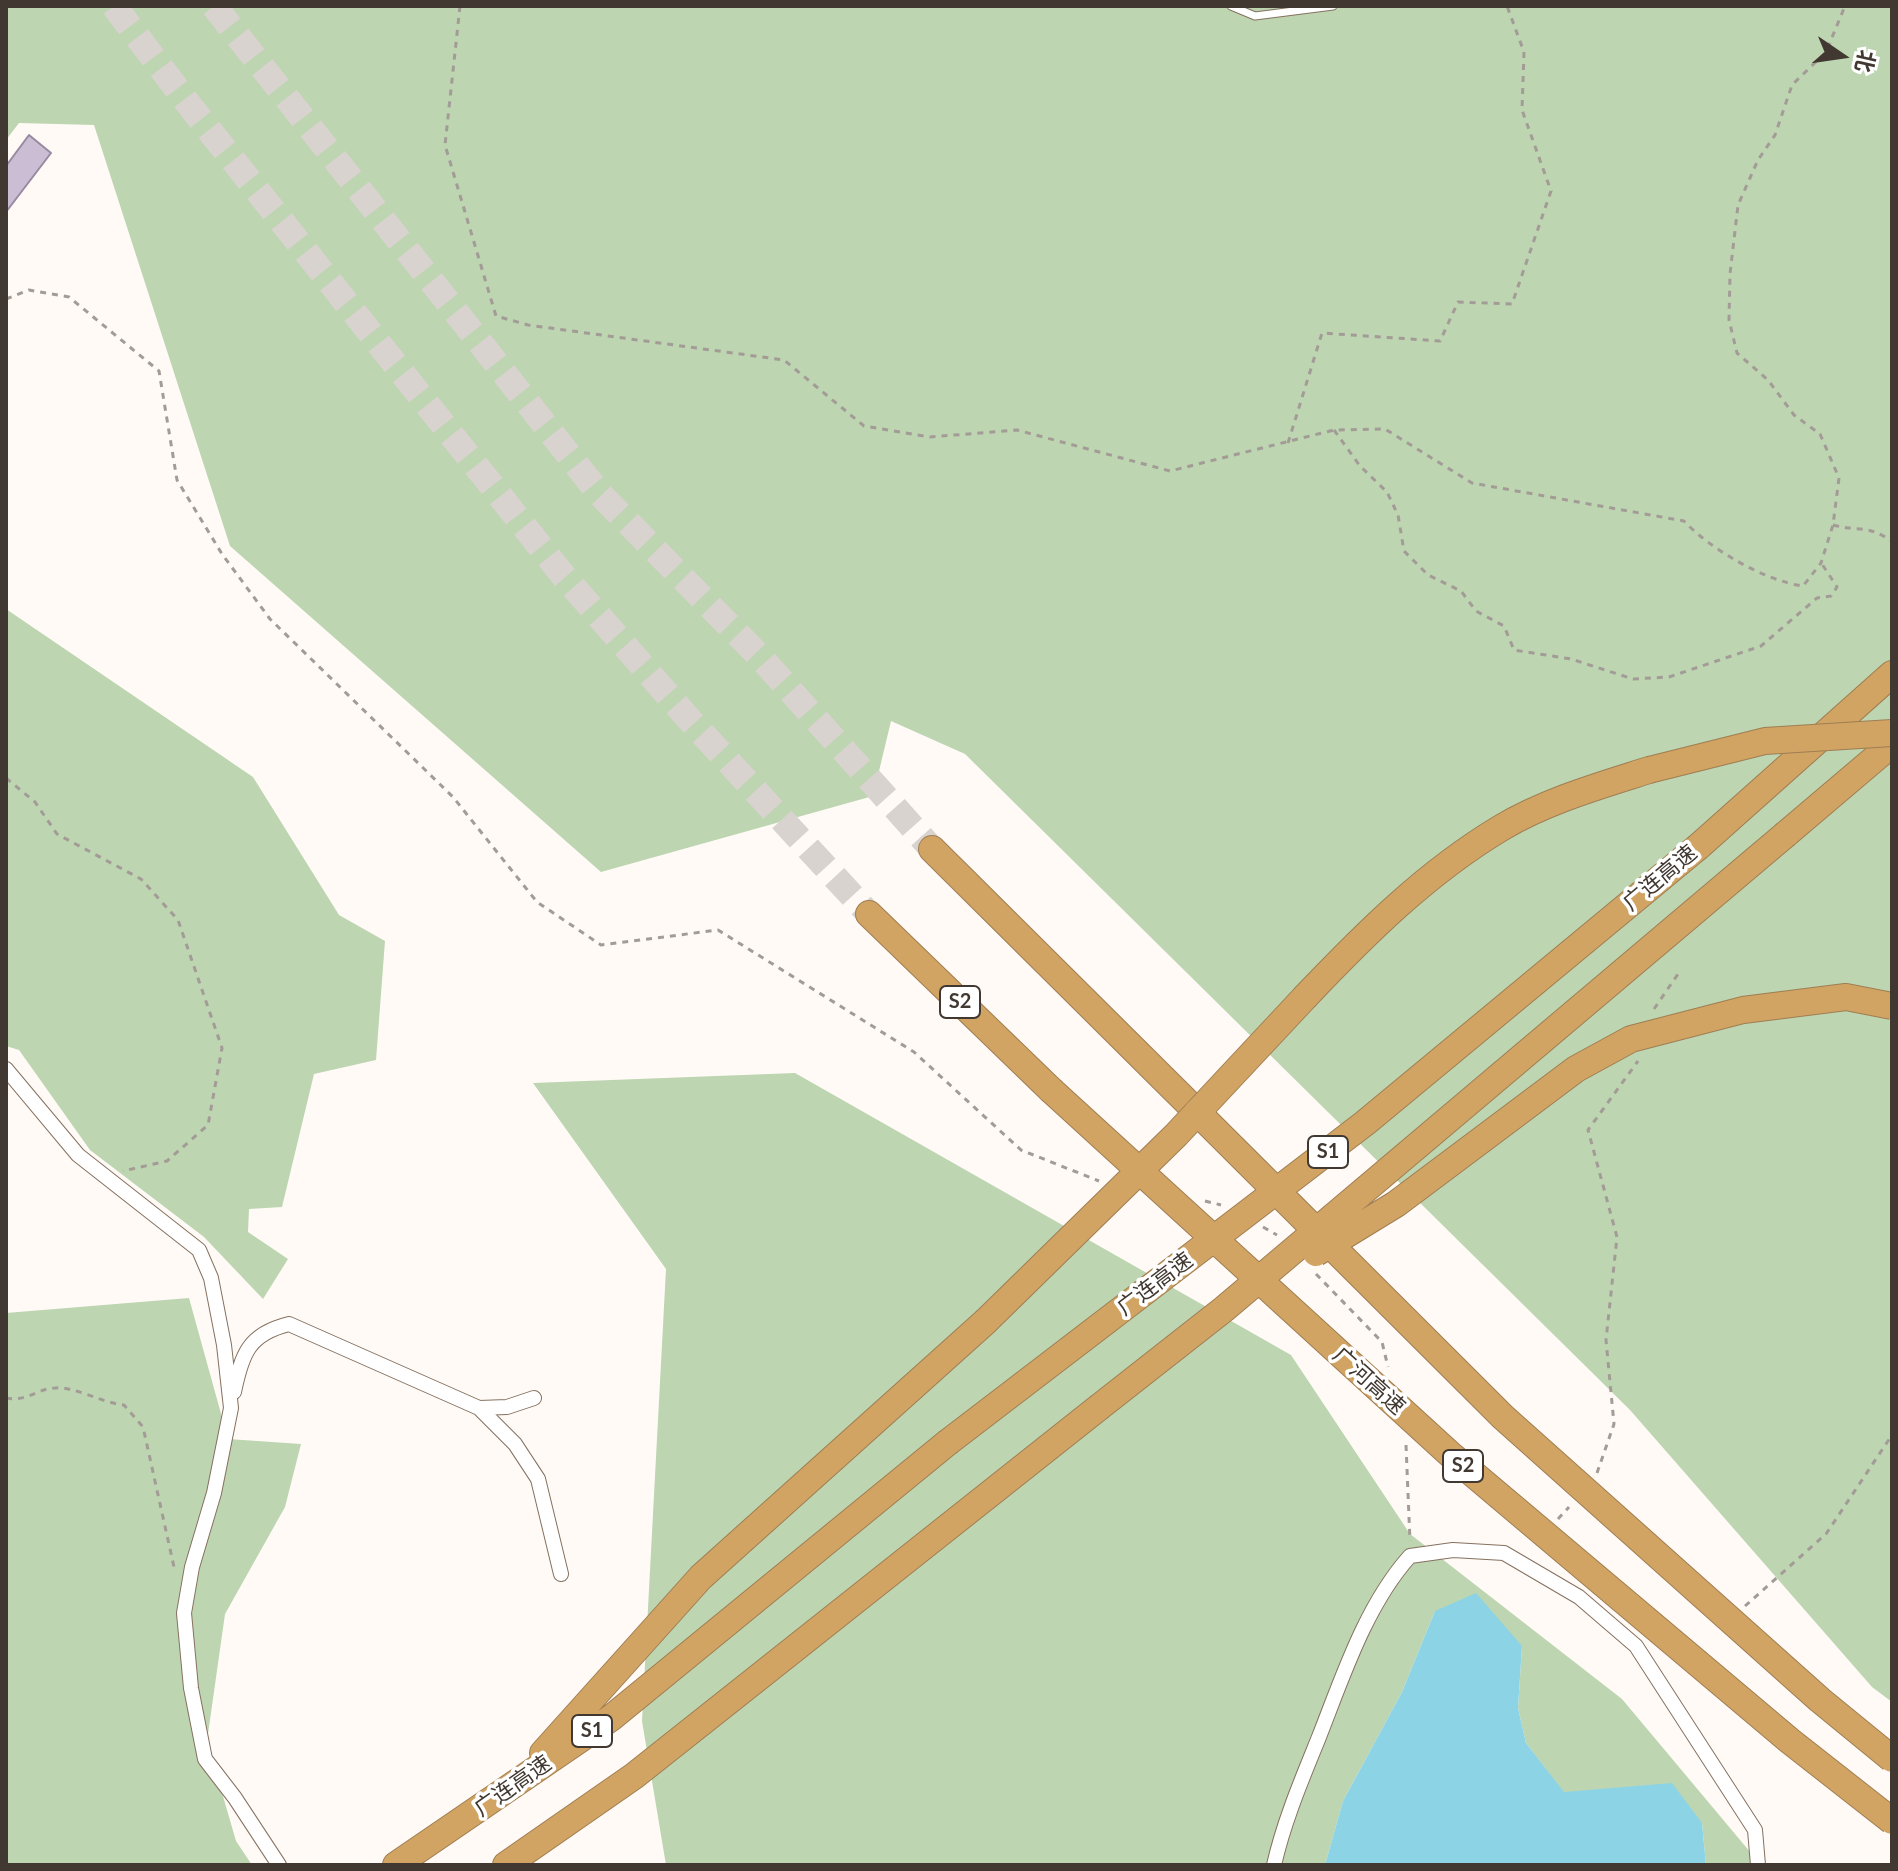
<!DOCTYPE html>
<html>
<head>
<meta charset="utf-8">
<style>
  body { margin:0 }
  #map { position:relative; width:1898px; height:1871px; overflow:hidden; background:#fffaf6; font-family:Lato,"Noto Sans SC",sans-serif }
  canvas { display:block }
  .frame { position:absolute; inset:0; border:8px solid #413831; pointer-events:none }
  .north { position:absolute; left:1802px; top:16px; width:80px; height:80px; -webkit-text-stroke:6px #fff; paint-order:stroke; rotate:103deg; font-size:22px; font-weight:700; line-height:32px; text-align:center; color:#413831 }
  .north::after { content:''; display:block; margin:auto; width:28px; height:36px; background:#413831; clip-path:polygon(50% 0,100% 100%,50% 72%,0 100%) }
</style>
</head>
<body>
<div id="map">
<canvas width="1898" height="1871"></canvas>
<div class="frame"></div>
<div class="north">北</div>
</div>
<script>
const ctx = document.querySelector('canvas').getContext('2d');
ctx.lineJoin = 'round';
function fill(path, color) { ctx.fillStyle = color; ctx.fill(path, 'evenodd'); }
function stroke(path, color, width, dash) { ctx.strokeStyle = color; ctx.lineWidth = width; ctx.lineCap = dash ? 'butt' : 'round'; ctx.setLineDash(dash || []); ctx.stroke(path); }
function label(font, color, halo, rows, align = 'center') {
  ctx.font = font + ' Lato,"Noto Sans SC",sans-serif'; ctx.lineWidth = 7; ctx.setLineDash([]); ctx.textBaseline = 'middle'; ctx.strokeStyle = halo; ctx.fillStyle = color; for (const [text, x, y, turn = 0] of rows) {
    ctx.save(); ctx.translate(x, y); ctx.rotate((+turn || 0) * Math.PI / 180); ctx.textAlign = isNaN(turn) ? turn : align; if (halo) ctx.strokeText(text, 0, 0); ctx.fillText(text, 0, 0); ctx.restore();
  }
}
fill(new Path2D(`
  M6 6H1892V1702L1872 1687 1630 1410 965 754 891 721 873 796 601 872 230 546 94 125 19 123 6 140Z
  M6 609 253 777 339 915 385 941 376 1060 314 1074 282 1207 249 1209 248 1232 288 1259 263 1299 204 1237 90 1150 19 1050 6 1046Z
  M795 1073 1291 1355 1410 1534 1622 1699 1761 1865H1706L1702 1823 1596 1791 1564 1793 1526 1743 1518 1708 1522 1646 1435 1611 1402 1692 1343 1801 1325 1865H666L642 1721 666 1269 533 1083Z
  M189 1298 228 1439 301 1444 285 1507 225 1614 207 1741 236 1841 252 1865H6V1313Z`), '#bdd5b1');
fill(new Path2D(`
  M1476 1593 1522 1646 1518 1708 1526 1743 1564 1792 1672 1783 1702 1823 1706 1865H1325L1343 1801 1402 1692 1435 1611Z`), '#8cd4e5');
const building = new Path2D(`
  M29 135 51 153 6 212V166Z`);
fill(building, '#cbbdd4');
stroke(building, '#978aa0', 2);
stroke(new Path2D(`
  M114 6 190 106 562 574 688 718 869 914
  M214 6 598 492 762 659 932 849`), '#d9d3cf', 26, [26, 13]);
const lane = new Path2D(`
  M1231 6 1255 16 1333 6`);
const street = new Path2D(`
  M6 1069 78 1155 199 1250 211 1278 224 1345 231 1408 214 1493 192 1567 184 1613 191 1688 205 1759 235 1798 279 1865
  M234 1392C242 1353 249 1334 289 1324L479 1408 507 1407 534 1398
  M479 1408 515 1444 538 1479 561 1574
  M1274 1865C1284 1821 1302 1779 1319 1737 1343 1676 1366 1605 1410 1556L1453 1550 1504 1553 1579 1597 1636 1646 1755 1830 1758 1865`);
const highway = new Path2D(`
  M1786 834 1892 744
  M1698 847 1892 674
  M932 849 1197 1112
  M869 914 1051 1090
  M1306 996C1365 934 1426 873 1501 828 1546 801 1599 786 1649 770
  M543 1753 701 1577 985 1322
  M396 1865 611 1718 947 1443
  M506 1865 634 1776 1098 1408`);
stroke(lane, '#857160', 9);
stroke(street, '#857160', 16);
stroke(highway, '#9f7e52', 28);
stroke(new Path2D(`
  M460 6 445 145 496 316 528 325 784 360 864 426 930 437 1017 430 1170 471 1334 430 1385 429 1472 483 1684 521C1710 549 1765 581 1803 586L1821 563 1833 525 1839 478 1820 434 1794 415 1768 380 1737 353 1729 320 1730 274 1738 205 1758 160 1775 135 1792 85 1826 52 1845 6
  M6 299 29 290 69 297 159 371 177 480 222 554 270 619 453 797 537 902 601 945 718 930 914 1052 1021 1150 1099 1181
  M1334 430 1360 466 1387 492 1398 515 1404 551 1428 575 1461 591 1476 611 1504 626 1514 650 1571 659 1633 679 1669 677 1761 646 1817 598 1831 596 1837 587 1822 564
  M1288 443 1322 333 1440 341 1458 302 1512 304 1551 191 1522 110 1524 52 1507 6
  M1833 525C1861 532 1865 524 1892 541
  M6 778 35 802 57 834 141 879 178 920 222 1048 208 1125 167 1161 123 1171
  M1654 1009 1678 974
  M1205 1201 1221 1205
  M1263 1227 1277 1235
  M1316 1274 1382 1342 1388 1367
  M6 1398C27 1402 36 1389 55 1388 74 1386 102 1403 124 1405L143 1427 174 1567
  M1406 1445 1410 1541
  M1597 1473 1614 1424 1606 1340 1617 1237 1588 1130 1638 1061
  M1558 1519 1569 1507
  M1745 1606 1826 1534 1892 1435`), '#a39c96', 3, [6, 6]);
stroke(lane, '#fff', 7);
stroke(street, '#fff', 14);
stroke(highway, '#d1a464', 26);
const highwayBridge = new Path2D(`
  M1649 770 1765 741 1892 733
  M1051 1090 1452 1456 1790 1741 1892 1821
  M1197 1112 1503 1417 1820 1700 1892 1759
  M1316 1253 1396 1204 1576 1069 1631 1039 1743 1010 1846 997 1892 1006
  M985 1322 1176 1135 1306 996
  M1098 1408 1224 1309 1786 834
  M947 1443 1365 1123 1698 847`);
stroke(highwayBridge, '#9f7e52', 28, []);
stroke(highwayBridge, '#d1a464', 26);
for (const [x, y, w] of [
  [960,1002,40],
  [1328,1152,40],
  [1463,1466,40],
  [592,1731,40]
]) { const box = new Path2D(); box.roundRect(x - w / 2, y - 16, w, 32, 6); ctx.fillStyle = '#fff'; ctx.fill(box); stroke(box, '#413831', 2); }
label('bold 20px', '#413831', null, [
  ["S2",960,1002],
  ["S1",1328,1152],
  ["S2",1463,1466],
  ["S1",592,1731]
]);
label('22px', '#413831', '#fff', [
  ["广连高速",1660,878,-40],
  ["广连高速",1155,1284,-37],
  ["广河高速",1369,1381,42],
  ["广连高速",513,1786,-35]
]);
</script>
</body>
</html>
